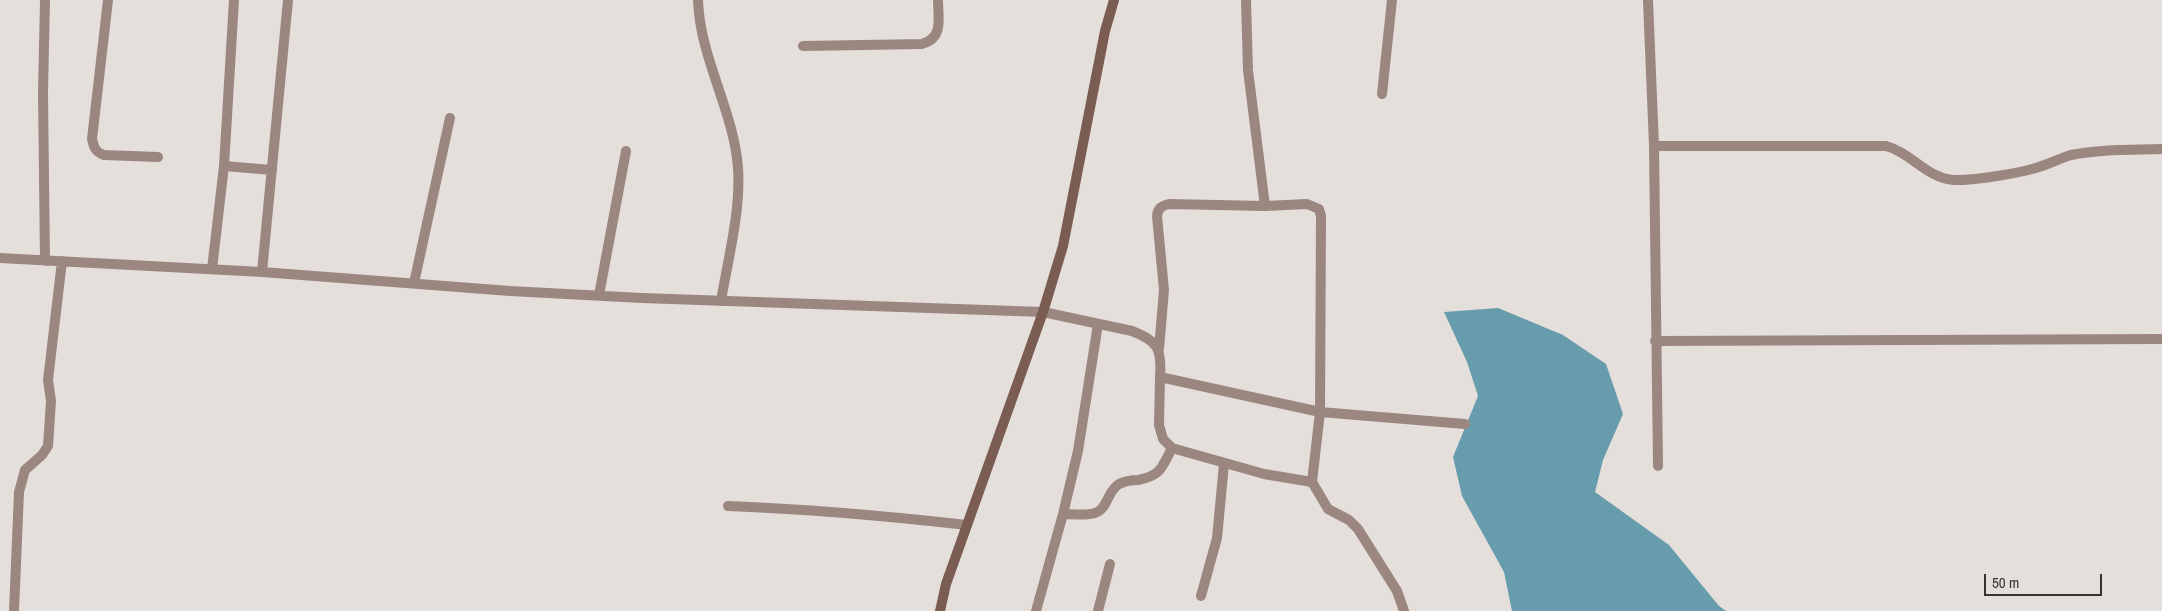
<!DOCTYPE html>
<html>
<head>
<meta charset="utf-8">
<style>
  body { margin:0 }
  #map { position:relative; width:2162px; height:611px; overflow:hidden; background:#e5dfdc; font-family:"Archivo Narrow",sans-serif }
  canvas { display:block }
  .scale { position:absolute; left:1984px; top:574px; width:118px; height:22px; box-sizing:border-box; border:2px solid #353231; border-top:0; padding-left:6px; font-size:15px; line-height:18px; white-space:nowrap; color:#353231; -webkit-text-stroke:4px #e5dfdc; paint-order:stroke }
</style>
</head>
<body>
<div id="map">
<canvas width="2162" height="611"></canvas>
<div class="scale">50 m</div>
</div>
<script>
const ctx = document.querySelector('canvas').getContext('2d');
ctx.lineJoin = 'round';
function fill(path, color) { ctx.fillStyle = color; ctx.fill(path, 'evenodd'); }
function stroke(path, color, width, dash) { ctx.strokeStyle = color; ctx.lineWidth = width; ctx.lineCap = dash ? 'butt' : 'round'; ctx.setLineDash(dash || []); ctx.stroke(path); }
fill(new Path2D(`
  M1498 308 1563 335 1606 364 1623 414 1603 460 1595 492 1669 545 1719 606 1726 611H1512L1504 572 1462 496 1453 457 1478 396 1467 362 1444 312Z`), '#679cad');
stroke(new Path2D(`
  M45 0 43 92 45 261
  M108 0 92 139C94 147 95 152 104 155L158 157
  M698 0C700 59 734 111 738 168 741 210 728 259 721 301
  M1246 0 1248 70 1265 206
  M1648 0 1654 146 1658 466
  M803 46 922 44C944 38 938 18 938 0
  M1382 94 1392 0
  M1654 146H1886C1912 153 1925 177 1953 180 1970 181 2014 174 2032 169 2045 166 2058 159 2071 155 2100 149 2132 150 2162 149
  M224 166 272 170
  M0 258 262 272 510 291 642 298 1043 312 1132 331C1158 341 1162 349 1160 377L1320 412 1465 424
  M212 269 224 166 234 0
  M262 272 288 0
  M414 283 450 118
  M599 295 626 151
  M1655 341 2162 339
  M1159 349 1164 290 1157 216C1158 208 1161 206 1169 204L1265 206 1307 204 1319 209 1321 216 1320 412 1312 482
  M1160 377 1159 425 1163 439 1172 448 1264 474 1312 482 1328 509 1349 520 1358 529 1397 591 1404 611
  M728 506C808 509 887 516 967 525
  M1063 514C1073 514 1086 516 1095 513 1108 509 1107 491 1119 484 1125 481 1131 480 1138 480 1161 476 1162 467 1172 448
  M1201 596 1217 538 1224 464
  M14 611 19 492 25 470 42 455 48 446 51 401 48 380 62 261
  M1036 611 1063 514 1078 451 1098 324
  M1098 611 1110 564`), '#9c8780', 10);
stroke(new Path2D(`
  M940 611 946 584 1043 312 1063 246 1105 31 1114 0`), '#7a5c52', 10);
</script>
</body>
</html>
